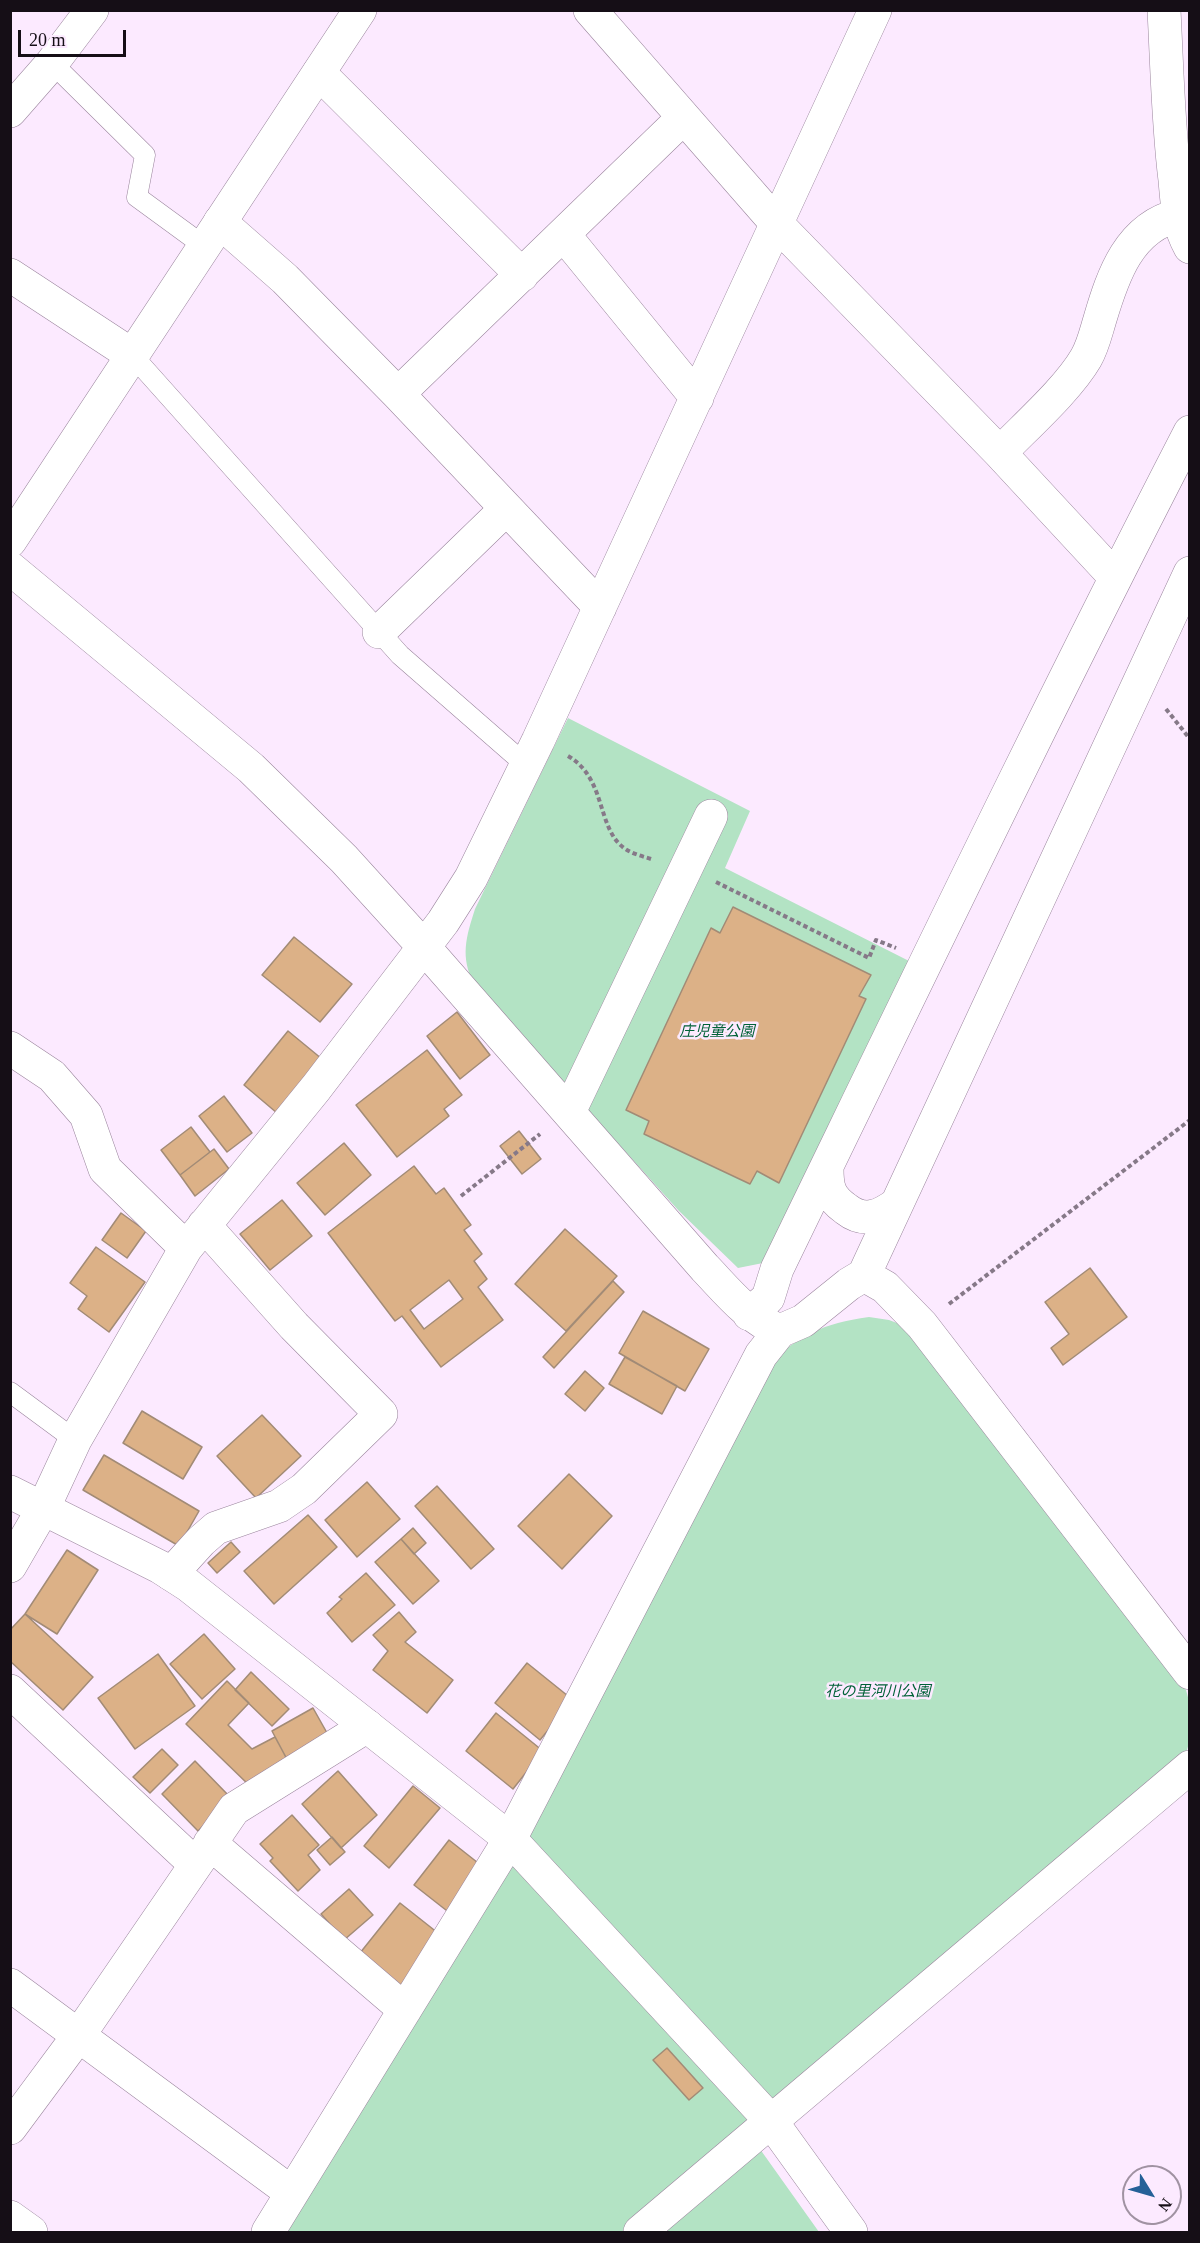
<!DOCTYPE html>
<html>
<head>
<meta charset="utf-8">
<style>
  body { margin:0 }
  #map { position:relative; width:1200px; height:2243px; overflow:hidden; background:#fceaff; font-family:Georgia,serif }
  canvas { display:block }
  .frame { position:absolute; inset:0; border:12px solid #150e16; pointer-events:none }
  .north { position:absolute; left:1122px; top:2165px; width:60px; height:60px; box-sizing:border-box; background:#fceaff; border:2px solid #a092a2; border-radius:50%; rotate:127deg; font-size:16px; font-weight:700; line-height:24px; text-align:center; color:#150e16 }
  .north::after { content:''; display:block; margin:auto; width:21px; height:27px; background:#256198; clip-path:polygon(50% 0,100% 100%,50% 72%,0 100%) }
  .scale { position:absolute; left:18px; top:30px; width:108px; height:27px; box-sizing:border-box; border:3px solid #150e16; border-top:0; padding-left:8px; font-size:18px; line-height:21px; white-space:nowrap; color:#150e16; -webkit-text-stroke:4px #fceaff; paint-order:stroke }
</style>
</head>
<body>
<div id="map">
<canvas width="1200" height="2243"></canvas>
<div class="frame"></div>
<div class="north">N</div>
<div class="scale">20 m</div>
</div>
<script>
const ctx = document.querySelector('canvas').getContext('2d');
ctx.lineJoin = 'round';
function fill(path, color) { ctx.fillStyle = color; ctx.fill(path, 'evenodd'); }
function stroke(path, color, width, dash) { ctx.strokeStyle = color; ctx.lineWidth = width; ctx.lineCap = dash ? 'butt' : 'round'; ctx.setLineDash(dash || []); ctx.stroke(path); }
function label(font, color, halo, rows, align = 'center') {
  ctx.font = font + ' Georgia,"Noto Sans JP",serif'; ctx.lineWidth = 5; ctx.setLineDash([]); ctx.textBaseline = 'middle'; ctx.strokeStyle = halo; ctx.fillStyle = color; for (const [text, x, y, turn = 0] of rows) {
    ctx.save(); ctx.translate(x, y); ctx.rotate((+turn || 0) * Math.PI / 180); ctx.textAlign = isNaN(turn) ? turn : align; if (halo) ctx.strokeText(text, 0, 0); ctx.fillText(text, 0, 0); ctx.restore();
  }
}
fill(new Path2D(`
  M568 718 750 811 725 868 913 963 773 1261 738 1268 679 1211 474 984C460 957 466 937 475 909Z
  M869 1317 889 1320 910 1328 1076 1537 1186 1690C1192 1708 1193 1735 1186 1753L745 2128 819 2232H280L767 1365C801 1334 822 1324 869 1317Z`), '#b3e3c4');
const building = new Path2D(`
  M733 907 871 975 859 996 866 999 779 1183 757 1171 750 1184 644 1134 649 1121 626 1110 711 928 720 933Z
  M294 937 352 984 320 1022 262 975Z
  M457 1012 490 1055 460 1079 427 1036Z
  M288 1031 322 1059 277 1113 244 1085Z
  M427 1050 462 1095 444 1109 449 1116 397 1157 356 1105Z
  M224 1096 252 1133 227 1152 199 1116Z
  M191 1127 210 1152 180 1175 161 1150Z
  M519 1131 541 1159 522 1174 500 1146Z
  M344 1143 371 1175 325 1215 297 1183Z
  M214 1149 229 1169 195 1196 180 1175Z
  M414 1166 436 1194 444 1188 471 1225 464 1230 482 1254 474 1261 487 1279 478 1287 503 1320 441 1367 402 1316 395 1321 328 1233ZM449 1280 463 1299 424 1329 410 1310Z
  M282 1200 312 1236 270 1270 240 1234Z
  M121 1213 146 1231 127 1258 102 1240Z
  M565 1229 617 1276 566 1331 515 1284Z
  M96 1247 145 1282 109 1332 78 1309 87 1296 70 1283Z
  M1090 1268 1127 1317 1063 1365 1051 1348 1069 1334 1045 1302Z
  M613 1281 624 1292 554 1368 543 1357Z
  M643 1311 709 1349 685 1391 619 1353Z
  M625 1357 677 1386 662 1414 609 1384Z
  M585 1371 604 1388 585 1411 565 1394Z
  M142 1411 202 1447 183 1479 123 1443Z
  M262 1415 301 1456 256 1498 217 1456Z
  M104 1455 199 1511 179 1546 83 1490Z
  M569 1474 612 1516 562 1569 518 1526Z
  M367 1482 400 1519 357 1557 325 1520Z
  M437 1486 494 1549 471 1569 415 1506Z
  M308 1515 337 1547 274 1604 244 1571Z
  M413 1528 426 1543 414 1554 401 1539Z
  M401 1539 439 1581 413 1604 375 1562Z
  M231 1542 240 1552 217 1573 208 1563Z
  M67 1550 98 1570 57 1634 25 1614Z
  M366 1573 395 1605 352 1642 327 1613 342 1599 339 1597Z
  M399 1612 416 1632 405 1642 453 1680 427 1713 373 1670 388 1651 373 1635Z
  M25 1614 93 1677 63 1710 10 1661V1630Z
  M204 1634 235 1669 202 1699 170 1664Z
  M158 1654 195 1706 135 1749 98 1698Z
  M527 1663 573 1700 540 1740 495 1703Z
  M251 1672 289 1709 272 1726 235 1690Z
  M227 1681 249 1703 228 1725 252 1749 275 1737 289 1763 253 1789 186 1724Z
  M313 1708 331 1740 289 1763 272 1731Z
  M496 1713 543 1751 513 1789 466 1751Z
  M162 1749 178 1765 150 1793 133 1777Z
  M195 1761 231 1798 198 1831 162 1794Z
  M338 1771 377 1815 341 1848 302 1804Z
  M413 1786 440 1808 389 1868 364 1846Z
  M292 1815 319 1845 308 1855 320 1870 298 1891 270 1861 273 1858 260 1844Z
  M332 1837 345 1852 330 1865 317 1850Z
  M449 1840 487 1870 451 1914 414 1885Z
  M349 1889 373 1915 344 1940 321 1914Z
  M400 1903 443 1937 403 1987 360 1953Z
  M667 2048 703 2088 689 2100 653 2060Z`);
fill(building, '#dcb187');
stroke(building, '#a28b76', 1.5);
const service = new Path2D(`
  M52 63 145 155 137 197 204 246
  M132 355 400 655 526 765
  M10 1392 75 1440`);
const minor = new Path2D(`
  M590 10 777 224 1000 453 1115 577
  M1164 10C1167 67 1168 124 1175 180 1177 203 1178 226 1190 247
  M319 73 522 275
  M10 111 52 63 92 10
  M220 222 285 279 398 394 600 607
  M564 235 697 398
  M10 275 132 355
  M398 394 683 118
  M1000 453C1026 426 1068 389 1086 358 1093 346 1096 332 1100 319 1113 275 1129 227 1179 215
  M10 568 251 768 344 859 423 946 705 1268C728 1292 748 1318 780 1331
  M379 632 506 509
  M10 1048 52 1076 86 1115 105 1169 186 1248 75 1440 43 1509 10 1566
  M569 1112 711 816
  M827 1168C827 1175 827 1184 830 1191 833 1199 839 1204 846 1209 864 1223 879 1217 897 1204
  M186 1248 316 1088 443 922 471 878 538 741 875 10
  M864 1275 1190 573
  M749 1314 768 1298 777 1269C913 989 1047 709 1190 432
  M171 1574 201 1541 216 1528 279 1506 304 1489 381 1414 294 1326 204 1225
  M10 1691 195 1864
  M210 1843 405 2010
  M10 1985 292 2193
  M10 2128 79 2035 234 1809 367 1726
  M10 2217 31 2232
  M268 2232 510 1839 761 1355 780 1331 803 1321 849 1284 864 1275 885 1287 922 1325 1190 1673
  M640 2232 1190 1767`);
const tertiary = new Path2D(`
  M10 541 360 10
  M10 1492 160 1567 188 1585 510 1839 771 2121 851 2232`);
stroke(service, '#9a859d', 21);
stroke(minor, '#9a859d', 34);
stroke(tertiary, '#9a859d', 34);
stroke(new Path2D(`
  M1166 709 1190 739
  M568 756C607 779 596 827 624 848 632 854 642 856 651 859
  M716 882 869 958 876 940 896 948
  M461 1196 540 1134
  M949 1304 1190 1120`), '#867988', 4, [4.5, 3]);
stroke(service, '#fff', 20);
stroke(minor, '#fff', 33);
stroke(tertiary, '#fff', 33);
label('italic 15px', '#006137', '#fceaff', [
  ["庄児童公園",717,1030],
  ["花の里河川公園",878,1690]
]);
</script>
</body>
</html>
